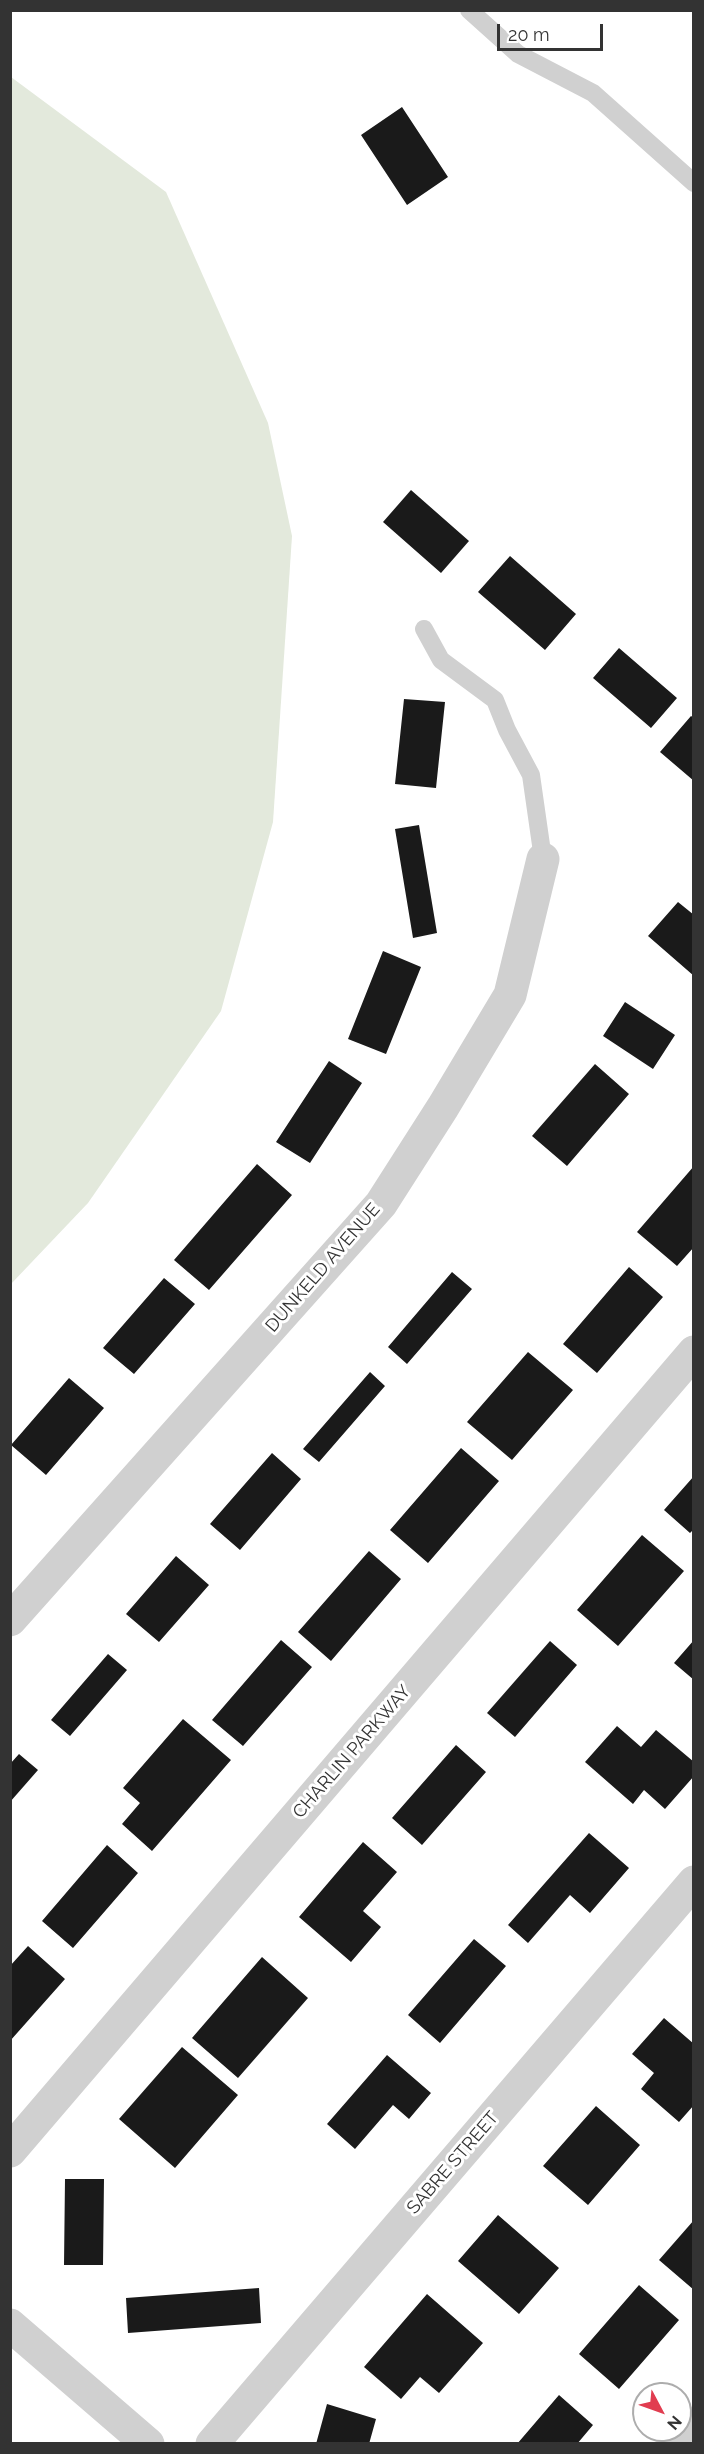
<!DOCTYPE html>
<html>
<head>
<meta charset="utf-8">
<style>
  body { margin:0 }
  #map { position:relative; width:704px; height:2454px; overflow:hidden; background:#fff; font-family:Raleway,sans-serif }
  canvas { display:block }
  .frame { position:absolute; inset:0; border:12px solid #333; pointer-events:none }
  .north { position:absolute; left:632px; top:2382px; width:60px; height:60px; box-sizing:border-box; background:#fff; border:2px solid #adadad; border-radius:50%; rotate:131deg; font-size:16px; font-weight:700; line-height:24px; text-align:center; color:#333 }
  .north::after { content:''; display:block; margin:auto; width:21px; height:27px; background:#e13d50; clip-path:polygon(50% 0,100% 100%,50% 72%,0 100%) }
  .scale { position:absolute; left:497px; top:24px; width:106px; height:27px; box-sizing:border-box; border:3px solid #333; border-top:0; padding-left:8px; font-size:18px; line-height:21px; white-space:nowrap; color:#333; -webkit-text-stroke:4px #fff; paint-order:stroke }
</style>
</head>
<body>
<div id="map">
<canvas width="704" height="2454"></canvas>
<div class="frame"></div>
<div class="north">N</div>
<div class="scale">20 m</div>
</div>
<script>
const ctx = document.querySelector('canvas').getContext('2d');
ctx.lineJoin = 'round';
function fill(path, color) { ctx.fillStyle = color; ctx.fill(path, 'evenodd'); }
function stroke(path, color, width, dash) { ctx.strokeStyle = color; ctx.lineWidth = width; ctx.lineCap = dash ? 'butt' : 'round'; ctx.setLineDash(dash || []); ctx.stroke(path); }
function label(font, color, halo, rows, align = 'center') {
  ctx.font = font + ' Raleway,sans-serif'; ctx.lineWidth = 6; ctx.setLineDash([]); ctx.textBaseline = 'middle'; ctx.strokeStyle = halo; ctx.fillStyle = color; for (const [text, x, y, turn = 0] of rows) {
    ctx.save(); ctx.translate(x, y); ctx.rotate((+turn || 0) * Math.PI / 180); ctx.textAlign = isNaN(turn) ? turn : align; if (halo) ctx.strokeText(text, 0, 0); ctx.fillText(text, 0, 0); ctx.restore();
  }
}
fill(new Path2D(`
  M11 77 166 192 268 423 292 536 273 822 221 1011 88 1203 11 1284Z`), '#e3e9dc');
fill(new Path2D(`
  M402 107 448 177 407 205 361 135Z
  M411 490 469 541 441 573 383 522Z
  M510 556 576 614 545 650 478 592Z
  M619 648 677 698 651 728 593 678Z
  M404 699 445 702 436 788 395 784Z
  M691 716 694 718V781L660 752Z
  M419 825 437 933 413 938 395 829Z
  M678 902 694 915V976L648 936Z
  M383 951 421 967 386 1054 348 1039Z
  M625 1002 675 1035 653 1069 603 1036Z
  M329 1061 362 1083 310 1163 276 1142Z
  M595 1064 629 1094 567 1166 532 1136Z
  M257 1164 292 1195 209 1290 174 1260Z
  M694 1166V1247L677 1266 637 1232Z
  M629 1267 663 1297 597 1373 563 1344Z
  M452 1272 472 1289 407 1364 388 1347Z
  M164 1278 195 1304 134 1374 103 1348Z
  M528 1352 573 1390 512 1460 467 1422Z
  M370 1372 385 1386 319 1462 303 1449Z
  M69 1378 104 1408 46 1475 11 1445Z
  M461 1448 499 1481 428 1563 390 1530Z
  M272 1453 301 1479 240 1550 210 1524Z
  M694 1476V1529L690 1533 664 1510Z
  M642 1535 684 1571 618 1646 577 1610Z
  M369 1551 401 1579 331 1661 298 1632Z
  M176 1556 209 1585 159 1642 126 1614Z
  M281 1640 312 1667 243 1746 212 1720Z
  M694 1640V1680L674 1663Z
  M550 1641 577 1665 515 1737 487 1713Z
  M108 1654 127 1670 70 1736 51 1720Z
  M183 1719 231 1760 152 1851 122 1824 140 1803 123 1788Z
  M617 1726 641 1747 656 1730 694 1762V1776L665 1809 644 1790 633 1804 585 1762Z
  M456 1745 486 1772 422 1845 392 1818Z
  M19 1754 38 1770 10 1802V1764Z
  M589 1833 629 1868 590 1913 570 1895 528 1943 508 1925Z
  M363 1842 397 1872 363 1911 381 1927 351 1962 299 1917Z
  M107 1845 138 1873 73 1948 42 1921Z
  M474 1939 506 1966 440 2043 408 2015Z
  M28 1946 65 1979 10 2041V1966Z
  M262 1957 308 1998 238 2078 192 2038Z
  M664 2018 694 2044V2105L679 2122 641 2089 654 2073 632 2054Z
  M182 2047 238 2095 175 2168 119 2119Z
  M387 2055 431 2093 409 2119 393 2105 355 2149 327 2124Z
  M596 2106 640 2145 588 2205 543 2166Z
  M65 2179H104L103 2265H64Z
  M498 2215 559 2268 519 2314 458 2261Z
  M694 2220V2290L659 2260Z
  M639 2285 679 2320 619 2389 579 2354Z
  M259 2288 261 2323 128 2333 126 2298Z
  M427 2294 483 2343 439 2393 420 2377 401 2399 364 2367Z
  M559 2395 593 2425 577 2444H517Z
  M327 2404 376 2419 369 2444H316Z`), '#1a1a1a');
stroke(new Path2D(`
  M469 10 518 54 593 93 694 183
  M424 629 441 660 495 700 507 730 531 775 543 859`), '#d0d0d0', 18);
stroke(new Path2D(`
  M10 1620 381 1204 443 1107 510 995 543 859
  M10 2151 694 1352
  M10 2325 148 2444
  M212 2444 694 1882
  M676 2444 694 2423`), '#d0d0d0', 33);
label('18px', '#333', '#fff', [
  ["DUNKELD AVENUE",323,1268,-49],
  ["CHARLIN PARKWAY",352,1752,-49],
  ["SABRE STREET",453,2163,-49]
]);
</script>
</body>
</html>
